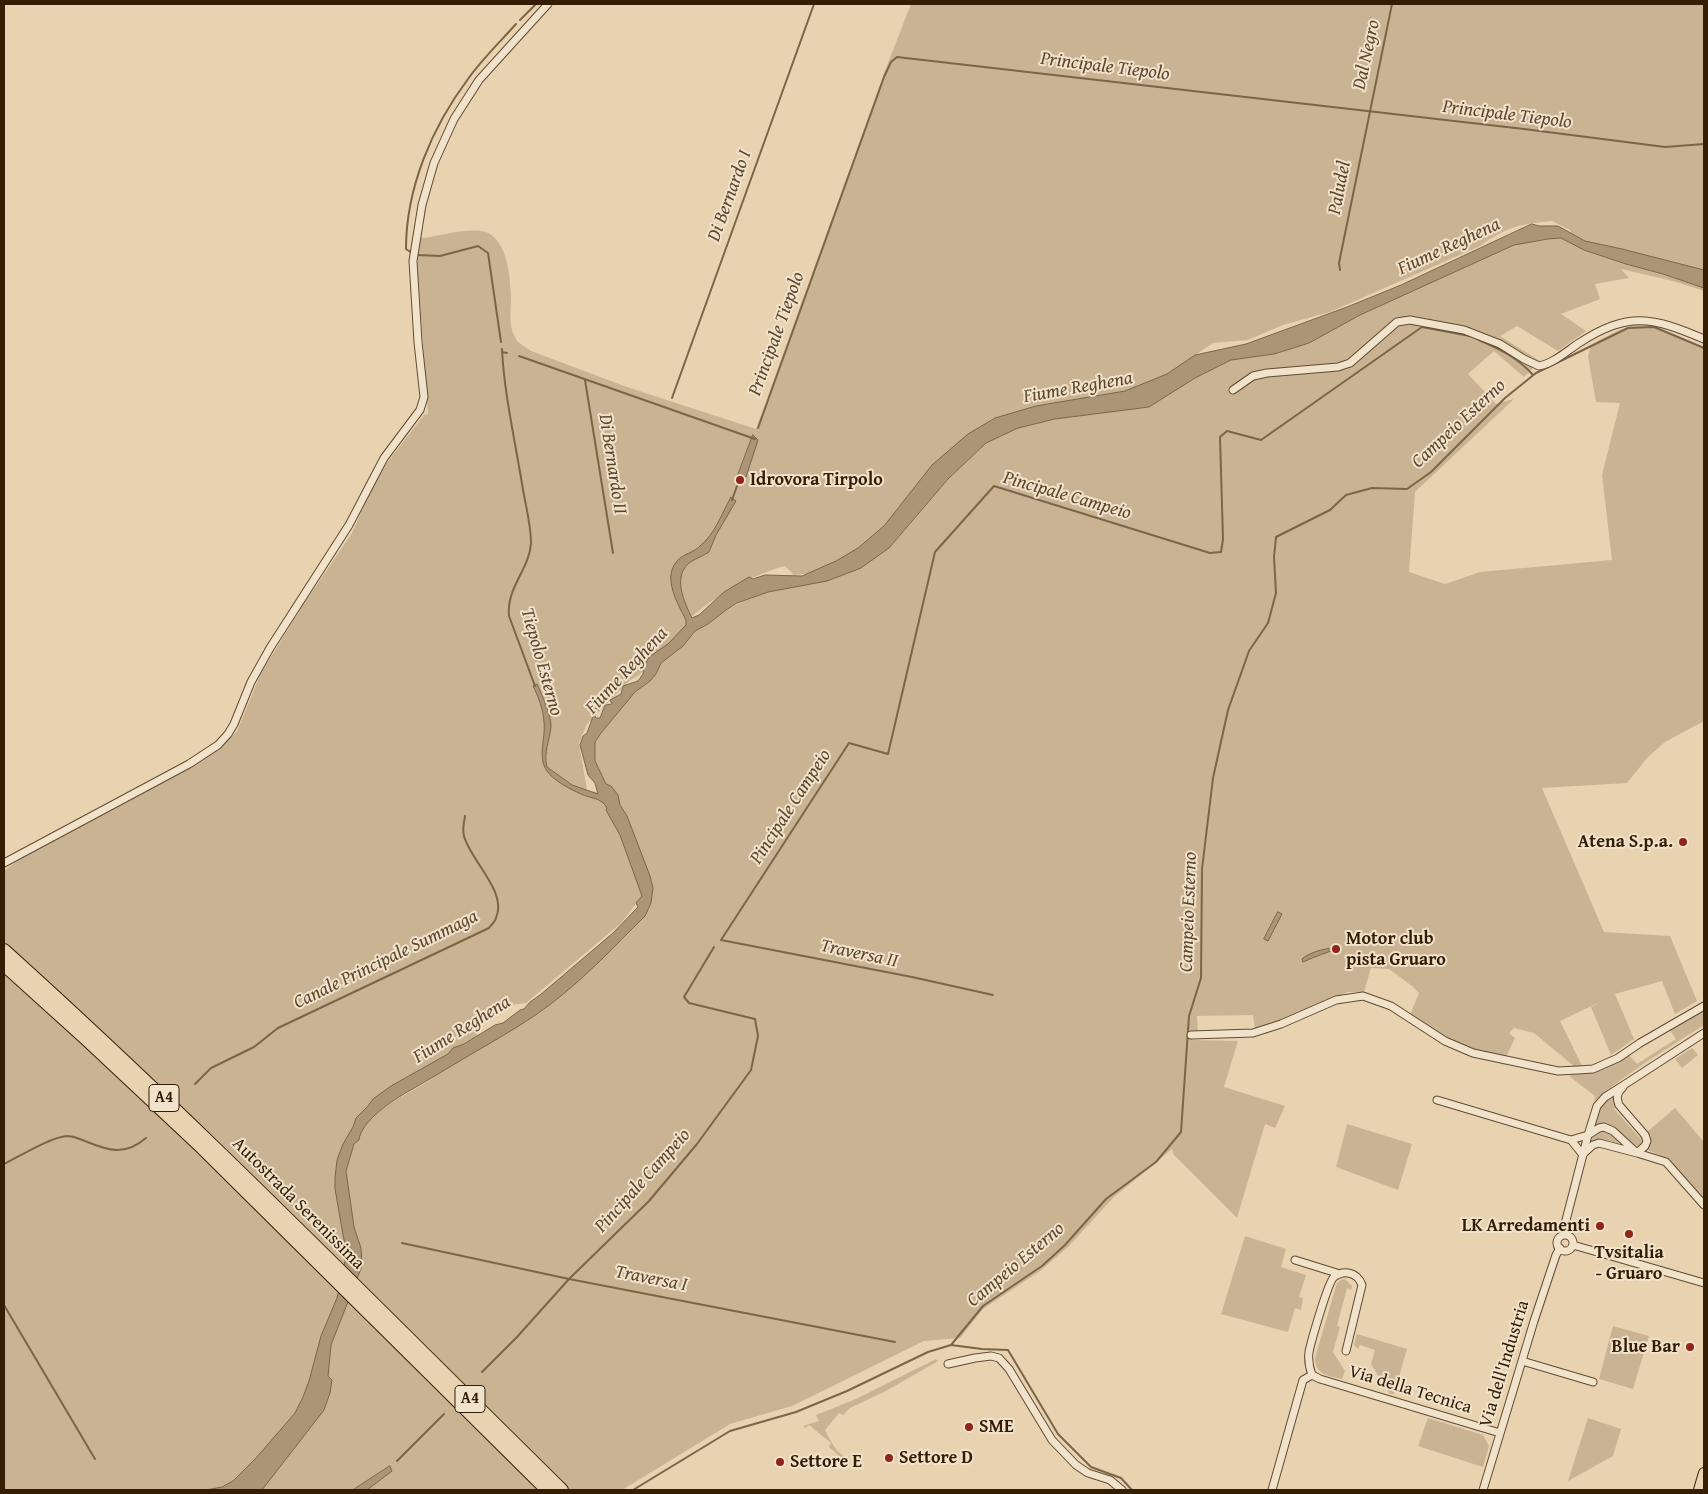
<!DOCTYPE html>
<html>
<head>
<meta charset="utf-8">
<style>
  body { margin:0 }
  #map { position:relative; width:1708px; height:1494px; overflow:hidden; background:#e9d2b0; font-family:"Gentium Book Plus",serif }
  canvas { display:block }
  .frame { position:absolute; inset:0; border:5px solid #331e04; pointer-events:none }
</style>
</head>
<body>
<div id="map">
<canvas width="1708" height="1494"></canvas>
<div class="frame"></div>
</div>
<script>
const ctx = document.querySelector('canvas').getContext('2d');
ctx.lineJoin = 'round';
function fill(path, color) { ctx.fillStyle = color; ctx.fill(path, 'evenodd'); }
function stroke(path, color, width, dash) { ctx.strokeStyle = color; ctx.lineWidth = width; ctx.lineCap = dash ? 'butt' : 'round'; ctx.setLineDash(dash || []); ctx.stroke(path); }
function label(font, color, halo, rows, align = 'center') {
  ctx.font = font + ' "Gentium Book Plus",serif'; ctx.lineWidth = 4; ctx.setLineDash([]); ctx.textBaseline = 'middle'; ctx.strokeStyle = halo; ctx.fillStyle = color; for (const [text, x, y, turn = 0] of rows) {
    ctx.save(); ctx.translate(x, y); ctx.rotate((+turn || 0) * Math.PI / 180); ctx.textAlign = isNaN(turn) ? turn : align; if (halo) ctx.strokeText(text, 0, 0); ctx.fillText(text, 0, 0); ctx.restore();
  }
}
fill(new Path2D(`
  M911 4H1704V283L1619 261 1663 274 1704 288V291L1673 281 1621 269 1629 278 1595 284 1600 299 1561 314 1586 331 1558 351 1517 326 1500 336 1540 361 1524 377 1494 351 1468 374 1496 404 1514 399 1415 492 1409 572 1445 584 1480 572 1612 560 1602 475 1620 403 1596 402 1588 356 1591 345C1609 335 1645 313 1664 330L1704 347V721L1665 742 1648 757 1627 783 1542 788 1604 932 1670 936 1697 1001 1675 1014 1662 981 1615 994 1634 1039 1611 1055 1591 1007 1602 1001 1560 1021 1582 1066 1575 1067 1534 1033 1514 1028 1509 1033 1515 1038 1506 1057 1472 1050 1441 1037 1410 1015 1419 993 1412 986 1389 969 1371 968 1364 992H1348L1271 1024 1255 1029 1253 1015 1197 1016 1198 1033 1192 1040 1238 1041 1224 1087 1285 1106 1275 1128 1265 1124 1237 1218 1174 1155 1172 1149 1114 1197 1068 1247 1040 1271 983 1309 960 1338 924 1341 792 1406 730 1424 622 1490H4V871L22 857 191 767 215 751 237 731 261 673 305 602 352 533 368 496 386 464 424 415 428 414 417 262 420 237 425 238C440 235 472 227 486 232 508 241 510 277 511 297 511 311 508 327 516 339 519 344 526 347 531 351L627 387 756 429 886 68ZM1552 221 1570 230 1572 243 1561 238 1548 239 1514 245 1360 315 1309 343 1274 354 1231 360 1187 382 1198 353 1213 343 1248 340 1283 325 1330 312 1480 246C1506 227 1520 224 1552 221ZM1154 404 1149 407 1055 419 1018 428 986 443 948 479 889 548 861 567 827 581 768 592 746 600 726 610 708 624 695 631 683 646 661 663 656 674 650 681 635 692 610 721 595 742V761L606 784 611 786 618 798 587 790 579 743 587 724 629 681 638 676 694 623 690 618C717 595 751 575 785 566L794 575 824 572 895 525 1010 415ZM650 886 645 916 625 937 570 988 547 1006 476 1051 477 1033 480 1022 484 1015 495 1007 526 1003 621 923ZM434 1077C414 1093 362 1111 359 1140 336 1158 352 1203 353 1226L342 1166 376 1101Z
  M1704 1010V1025C1666 1049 1629 1072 1595 1100L1594 1101 1595 1096 1569 1076 1607 1066 1628 1054 1637 1064 1676 1039 1669 1029Z
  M1692 1048 1698 1055 1682 1068 1675 1059Z
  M1614 1096 1616 1107 1614 1109 1639 1137 1641 1136 1642 1143 1639 1146C1619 1145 1623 1120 1595 1125 1596 1112 1602 1102 1614 1096Z
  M1675 1108 1704 1142V1200L1669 1159 1647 1150 1651 1141 1647 1132Z
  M1347 1124 1412 1144 1398 1190 1336 1167Z
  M1604 1131 1609 1133 1619 1143 1601 1139 1591 1141 1594 1135Z
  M1245 1236 1286 1249 1281 1267 1306 1275 1299 1297 1303 1298 1301 1310 1295 1308 1288 1332 1221 1314Z
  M1345 1279 1352 1286 1351 1290 1347 1288 1337 1326 1340 1327 1333 1352 1345 1371 1342 1379C1329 1376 1315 1375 1315 1358L1337 1283 1341 1280Z
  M1613 1326 1649 1336 1633 1389 1599 1379Z
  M1357 1334 1407 1349 1394 1394H1390L1371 1364 1375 1350 1360 1345 1358 1349 1354 1345Z
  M936 1359 938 1361 886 1391 850 1408 843 1415 839 1413 825 1430C831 1441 835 1452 847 1458L844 1460 829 1447 831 1443 809 1425 806 1428 803 1426 819 1421 816 1415 856 1399Z
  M1428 1418 1483 1435 1489 1446 1483 1467 1418 1446Z
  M1588 1418 1621 1429 1613 1456 1568 1481Z`), '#cab393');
const water = new Path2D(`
  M1532 224 1539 226H1558L1585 241 1622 249 1704 270V288L1663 274 1626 264 1584 250 1561 238 1548 239 1514 245 1360 315 1309 343 1274 354 1231 360 1195 378 1149 407 1055 419 1018 428 986 443 948 479 889 548 861 568 827 581 768 592 737 603 726 610 708 624 695 631 683 646 661 663 656 674 650 681 635 692 601 733 595 742V761L606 784 611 786 618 795 620 805 627 816 650 876 653 888 651 903 645 916C614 947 583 980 548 1006 520 1027 488 1044 458 1062 441 1072 425 1082 409 1091 393 1100 361 1121 359 1140L354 1144 346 1171 354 1227 361 1248 362 1266 331 1345 328 1376 332 1380 330 1393 324 1410 262 1490H206L222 1487 233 1481 256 1458 295 1413 303 1397 309 1381 321 1336 337 1298 345 1261V1246L335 1189V1178L337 1160 343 1144 353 1127 356 1118 368 1106 373 1099 391 1086 448 1054 453 1048 464 1044 495 1025 503 1023 520 1010 524 1009 530 1002 540 995 613 933 638 907 636 903 642 896 620 835 606 810 607 808C601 797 591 799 581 794 570 789 554 781 547 771 537 757 546 738 544 722 543 709 539 698 533 686L537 684C542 695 551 715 551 726 550 741 543 752 547 767L572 785 598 794 595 783 588 775 580 745 583 736 587 733 596 708 594 714 596 718H600L605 705 612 704 610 700 621 694 623 686 638 681 643 674 644 666 649 657 668 644 686 625V620C678 604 662 578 677 561 683 554 693 553 700 546 715 534 722 513 731 497L736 501 716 535 709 552C703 556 697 558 692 561 671 574 684 602 692 618L699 615 724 592 749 577 753 579 765 575 802 576 836 561 858 548 884 526 932 465 968 434 995 418 1036 406 1125 391 1167 374 1195 355 1246 344 1347 307 1401 285Z
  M753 435 758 440 746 477 738 475Z
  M1278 912 1282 914 1268 941 1264 939Z
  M1340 947C1328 953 1315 956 1303 962L1302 959C1311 951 1328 948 1340 947Z
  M390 1466 392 1471 367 1490H353Z`);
fill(water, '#ab9576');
stroke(water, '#7b6548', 1);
stroke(new Path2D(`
  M520 20 536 4
  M412 253 406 249C406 188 432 127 468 79 482 59 500 42 516 24
  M417 255 440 256 478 246 488 253 501 342
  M1340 270 1339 263 1392 4
  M1479 340C1500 349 1518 358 1533 375
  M502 349C504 394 516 445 523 490 526 507 531 525 531 543 530 568 506 588 509 616L535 686
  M502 352 507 353
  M519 356 755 439
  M585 380 613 553
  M672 398 814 4
  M758 428 884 77 891 62 897 57 1524 129 1665 147 1704 144
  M732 500 737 486
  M993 995 912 977 721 940 849 743 888 754 935 552 994 486 1210 553 1221 552 1223 539 1220 437 1227 431 1261 440 1422 327 1470 336
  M195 1084 211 1068 254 1047 278 1028 489 928C491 925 495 922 496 918 508 892 470 860 464 836 462 829 464 823 465 816
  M4 1164C20 1156 51 1137 67 1136 74 1136 79 1139 85 1141 109 1151 125 1156 146 1138
  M402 1243 569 1279 895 1342
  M4 1305 95 1459
  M951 1345 982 1349 1008 1350 1058 1434 1091 1467 1121 1478 1132 1490
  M482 1372 517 1337 569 1279 649 1201 697 1144 751 1070 758 1036 755 1019 689 1003 684 997 714 947
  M397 1461 444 1414
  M633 1490 730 1431 796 1412 847 1391 928 1352 951 1345 983 1306 1042 1266 1065 1245 1106 1199 1156 1162 1181 1132 1189 1016 1201 978 1202 869 1213 778 1228 710 1249 651 1268 623 1276 593 1274 557 1276 537 1330 510 1346 495 1372 488 1407 489 1431 472 1505 398 1536 373 1628 328 1654 327 1704 348`), '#7b6548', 2);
const minor = new Path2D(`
  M1233 390 1253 376 1267 373 1338 367 1350 363 1397 322 1410 320 1464 330 1500 344 1524 359 1539 366C1554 363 1567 351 1579 343 1629 311 1652 317 1704 339
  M4 863 189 764 218 745 228 734 234 724 251 682 270 648 349 525 384 458 420 410 424 397 418 342 413 261 422 205 434 163 454 119 479 80 548 4
  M1191 1035 1253 1033 1281 1024 1336 1000 1363 996 1391 1006 1445 1041 1473 1053 1558 1071 1578 1070 1593 1069 1618 1058 1640 1043 1704 1006
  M1623 1087C1617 1093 1616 1097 1619 1105L1645 1135 1647 1141 1645 1146 1637 1153
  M1437 1100 1571 1140 1583 1155
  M1571 1140 1588 1135 1599 1128 1604 1127 1613 1131 1637 1153 1599 1143 1593 1145 1583 1154
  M1637 1153 1666 1162 1704 1205
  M1565 1235V1224L1588 1135 1597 1106 1605 1097 1627 1083 1704 1033
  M1557 1243a8 8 0 1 1 16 0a8 8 0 1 1-16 0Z
  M1573 1245 1704 1283
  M1295 1260 1340 1274
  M1346 1351 1362 1285C1360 1279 1355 1274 1348 1273 1343 1272 1338 1274 1334 1277 1328 1282 1311 1342 1309 1352 1308 1360 1309 1367 1312 1375L1320 1379 1500 1433
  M1522 1361 1593 1382
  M948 1364 975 1358 991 1356 999 1358 1009 1369 1052 1440 1076 1465 1088 1473 1110 1480 1122 1490
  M1272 1490 1303 1380 1312 1375
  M1483 1490 1534 1321 1556 1255 1560 1248`);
const primary = new Path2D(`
  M1699 1490 1704 1473`);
const motorway = new Path2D(`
  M4 950C196 1123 377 1308 562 1490
  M4 965 87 1040 202 1148 547 1490`);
stroke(minor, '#604b2f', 9);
stroke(primary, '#331e04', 12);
stroke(motorway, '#331e04', 14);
stroke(minor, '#f1e2cc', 7);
stroke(primary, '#e9d2b0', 10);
stroke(motorway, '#e9d2b0', 12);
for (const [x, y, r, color] of [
  [740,480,5,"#8f2418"],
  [1683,842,5,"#8f2418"],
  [1336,949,5,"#8f2418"],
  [1600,1226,5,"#8f2418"],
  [1629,1234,5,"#8f2418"],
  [1690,1347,5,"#8f2418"],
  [969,1427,5,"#8f2418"],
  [889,1458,5,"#8f2418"],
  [780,1462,5,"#8f2418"]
]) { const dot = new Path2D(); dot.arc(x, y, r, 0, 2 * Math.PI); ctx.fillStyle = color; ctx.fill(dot); stroke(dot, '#f1e2cc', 2); }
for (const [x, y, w] of [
  [164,1098,30],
  [470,1399,30]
]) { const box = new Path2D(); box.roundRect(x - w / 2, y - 13.5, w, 27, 4); ctx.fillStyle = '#f1e2cc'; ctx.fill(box); stroke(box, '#331e04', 1); }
label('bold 16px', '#331e04', null, [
  ["A4",164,1098],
  ["A4",470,1399]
]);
label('bold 18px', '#331e04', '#f1e2cc', [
  ["Idrovora Tirpolo",750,480],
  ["Atena S.p.a.",1673,842,"right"],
  ["Motor club",1346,939],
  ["pista Gruaro",1346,960],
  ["LK Arredamenti",1590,1226,"right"],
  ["Tvsitalia",1629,1253,"center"],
  ["- Gruaro",1629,1274,"center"],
  ["Blue Bar",1680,1347,"right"],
  ["SME",979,1427],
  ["Settore D",899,1458],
  ["Settore E",790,1462]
], 'left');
label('18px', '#331e04', '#f1e2cc', [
  ["Autostrada Serenissima",298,1204,45],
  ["Via dell'Industria",1505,1364,-73],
  ["Via della Tecnica",1410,1390,17]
]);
label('italic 19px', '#5d482c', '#f1e2cc', [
  ["Dal Negro",1367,55,-78],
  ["Principale Tiepolo",1105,67,7],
  ["Principale Tiepolo",1507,115,7],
  ["Paludel",1340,188,-79],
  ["Di Bernardo I",730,196,-70],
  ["Fiume Reghena",1449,247,-25],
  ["Principale Tiepolo",777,334,-70],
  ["Fiume Reghena",1078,388,-10],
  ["Campeio Esterno",1459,424,-43],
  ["Di Bernardo II",612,464,81],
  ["Pincipale Campeio",1067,496,16],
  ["Tiepolo Esterno",541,662,74],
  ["Fiume Reghena",627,671,-47],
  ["Pincipale Campeio",791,807,-57],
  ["Campeio Esterno",1189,912,-88],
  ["Traversa II",859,954,12],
  ["Canale Principale Summaga",386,960,-26],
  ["Fiume Reghena",462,1030,-32],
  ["Pincipale Campeio",643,1181,-48],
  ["Campeio Esterno",1016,1265,-40],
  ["Traversa I",651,1279,11]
]);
</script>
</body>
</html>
